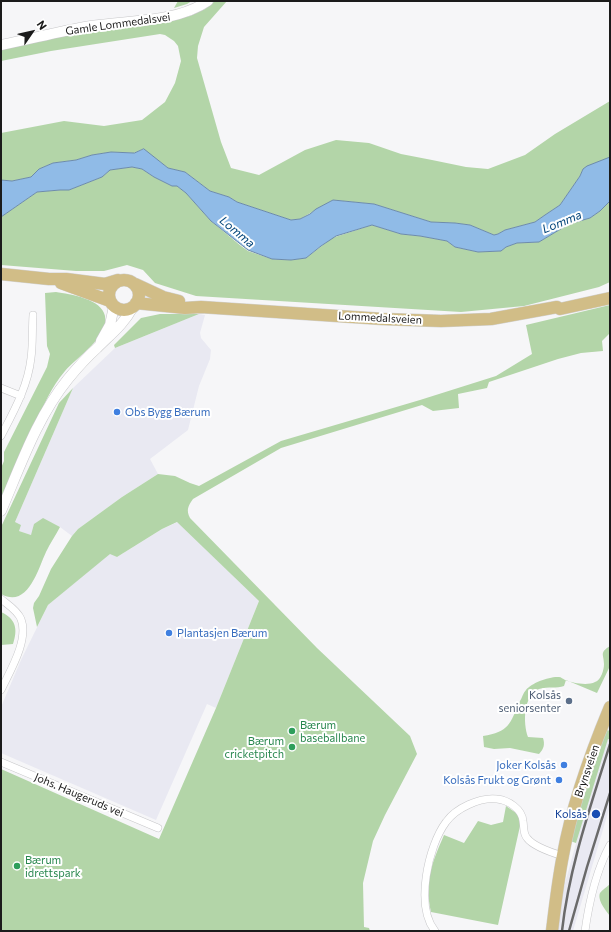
<!DOCTYPE html>
<html>
<head>
<meta charset="utf-8">
<style>
  body { margin:0 }
  #map { position:relative; width:611px; height:932px; overflow:hidden; background:#f6f6f8; font-family:Commissioner,sans-serif }
  canvas { display:block }
  .frame { position:absolute; inset:0; border:2px solid #1b1b1b; pointer-events:none }
  .north { position:absolute; left:12px; top:12px; width:40px; height:40px; -webkit-text-stroke:3px #fff; paint-order:stroke; rotate:56deg; font-size:11px; font-weight:700; line-height:16px; text-align:center; color:#1b1b1b }
  .north::after { content:''; display:block; margin:auto; width:14px; height:18px; background:#1b1b1b; clip-path:polygon(50% 0,100% 100%,50% 72%,0 100%) }
</style>
</head>
<body>
<div id="map">
<canvas width="611" height="932"></canvas>
<div class="frame"></div>
<div class="north">N</div>
</div>
<script>
const ctx = document.querySelector('canvas').getContext('2d');
ctx.lineJoin = 'round';
function fill(path, color) { ctx.fillStyle = color; ctx.fill(path, 'evenodd'); }
function stroke(path, color, width, dash) { ctx.strokeStyle = color; ctx.lineWidth = width; ctx.lineCap = dash ? 'butt' : 'round'; ctx.setLineDash(dash || []); ctx.stroke(path); }
function label(font, color, halo, rows, align = 'center') {
  ctx.font = font + ' Commissioner,sans-serif'; ctx.lineWidth = 4; ctx.setLineDash([]); ctx.textBaseline = 'middle'; ctx.strokeStyle = halo; ctx.fillStyle = color; for (const [text, x, y, turn = 0] of rows) {
    ctx.save(); ctx.translate(x, y); ctx.rotate((+turn || 0) * Math.PI / 180); ctx.textAlign = isNaN(turn) ? turn : align; if (halo) ctx.strokeText(text, 0, 0); ctx.fillText(text, 0, 0); ctx.restore();
  }
}
fill(new Path2D(`
  M199 314 205 315 200 333 201 338 211 350 210 359 199 386 188 430 150 459 158 474 122 497 78 529 72 536 60 527 43 519 31 535 19 531 15 522 73 388 115 348Z
  M178 522 259 601 216 708 207 704 156 820 1 753V707L21 660 48 605 110 553 117 557 162 529Z
  M608 738 610 739V806L573 931H557L562 894 578 836Z`), '#e9e9f2');
fill(new Path2D(`
  M178 1H192L187 4 174 8Z
  M215 1H227L204 27 198 46 197 58 221 142 231 168 259 175 305 150 336 140 369 143 401 154 432 160 466 167 488 169 525 155 555 134 610 101V157L583 169 580 176 560 205 535 222 505 230 498 234 494 235 470 225 455 223 431 222 374 204 333 200 300 219 291 220 237 202 229 197 210 191 185 172 168 168 143 149 134 153 111 152 92 155 76 160 53 163 39 169 31 177 12 181 1 180V133L64 121 104 126 142 120 165 102 175 83 181 61 178 46 174 41 165 35 160 34 51 51 1 61V49L87 31 190 16 205 9Z
  M132 167 142 169 154 177 172 186H177L186 193 211 221 241 246 248 251 272 259 291 260 306 258 332 238 372 225 401 234 420 236 447 241 455 247 478 252 500 251 506 247 517 243 539 242 569 224 590 218 600 211 610 201V282L599 287 524 306 461 312 196 296 155 283 143 270 127 265 104 271H76L1 265V217L37 192 60 190H69L102 177 110 170Z
  M56 292C70 294 102 299 105 316 109 337 77 357 65 371 51 387 43 407 34 427 23 451 12 475 1 499V468L4 461V452L47 367 50 354 47 346 45 293Z
  M610 305V333L602 341 603 351 581 353 558 359 489 382 487 388 458 394 459 408 433 411 422 405 281 448 193 499C188 506 186 510 190 518L317 648 410 736 417 754 385 815 373 841 363 883 364 927 369 928 370 931H1V769L159 839 216 708 259 601 177 522 162 529 117 557 110 554 48 605 37 627 33 608 34 603 39 596 51 569 72 536 78 529 122 497 158 474 175 476 190 483 199 486 281 441 420 400 496 376 532 354 526 325Z
  M160 314H199L115 348 114 345 141 318Z
  M73 388 15 522 21 525 19 531 31 535 34 524 43 518 60 527C56 535 50 543 46 552 38 569 28 609 1 594V527L59 403Z
  M1 612C16 619 18 629 13 644L1 645Z
  M610 646V666L597 693 566 680 564 686C557 689 548 686 539 689 523 696 523 723 528 737L543 738C545 744 544 749 539 754L510 748 494 749 484 747 483 736C509 732 510 724 520 701 522 698 523 693 526 690 531 683 550 676 559 677 561 677 563 679 565 680 573 683 587 686 595 682 601 680 604 670 604 664 604 654 599 653 610 646Z
  M607 730 610 731V739H608L576 843 570 841 591 772Z
  M506 806 522 817 498 925 431 912C424 881 432 863 444 835L464 843 478 821 491 825 503 822Z
  M610 884V916C606 911 597 900 600 893 602 890 607 887 610 884Z`), '#b3d5a8');
const water = new Path2D(`
  M144 149 168 168 185 172 210 191 229 197 237 202 291 220 300 219 310 214 316 209 333 200 374 204 431 222 455 223 470 225 494 235 498 234 505 230 535 222 545 215 560 205 580 176 583 169 587 166 610 157V201L600 211 590 218 569 224 539 242 517 243 506 247 501 251 478 252 455 247 447 241 420 236 401 234 372 225 336 236 321 246 306 258 291 260 272 259 248 250 211 221 186 193 177 186H172L154 177 142 169 132 167 110 170 102 177 69 190H60L37 192 1 217V180L12 181 31 177 39 169 53 163 76 160 92 155 111 152 134 153Z`);
fill(water, '#90bbe7');
stroke(water, '#6d8baa', 1);
const street = new Path2D(`
  M1 388 21 396
  M1 436C14 411 28 386 31 358 33 344 32 329 33 315
  M1 599C8 605 17 610 21 619 29 640 10 671 1 690
  M1 762 158 828
  M435 931C415 906 428 846 446 822 456 808 480 797 497 799 508 800 522 809 523 821 524 827 523 834 527 838 533 846 553 853 563 856
  M585 931C589 902 596 871 610 845`);
const secondary = new Path2D(`
  M1 45C31 39 61 31 91 26 129 20 176 23 208 1
  M101 341 110 325 114 306
  M1 511C20 467 37 417 68 379 77 368 87 357 97 348 111 334 124 324 133 307`);
const primary = new Path2D(`
  M1 274 49 279H66L105 284 118 280
  M109 295a15 15 0 1 1 30 0a15 15 0 1 1-30 0Z
  M61 283 110 301
  M135 284 163 297 179 301
  M136 303 185 308 201 307 383 319 441 321 491 319 557 307 560 309 610 298
  M552 931C555 906 558 880 563 855 572 805 590 755 610 707`);
stroke(street, '#c7c7c9', 8);
stroke(secondary, '#c7c7c9', 11);
stroke(primary, '#d1d1d1', 13);
stroke(street, '#fff', 7);
stroke(secondary, '#fff', 10);
stroke(primary, '#d1bd87', 12);
stroke(new Path2D(`
  M562 931C569 867 591 805 610 744
  M569 931 587 867 610 793`), '#6a6a6a', 2.5);
for (const [x, y, r, color] of [
  [117,412,4,"#3f7fe0"],
  [169,633,4,"#3f7fe0"],
  [569,701,4,"#5c6f8a"],
  [292,731,4,"#2e9e5b"],
  [292,747,4,"#2e9e5b"],
  [564,765,4,"#3f7fe0"],
  [559,780,4,"#3f7fe0"],
  [596,814,5,"#1a4fb4"],
  [17,866,4,"#2e9e5b"]
]) { const dot = new Path2D(); dot.arc(x, y, r, 0, 2 * Math.PI); ctx.fillStyle = color; ctx.fill(dot); stroke(dot, '#fff', 1.5); }
label('11px', '#1b1b1b', '#fff', [
  ["Gamle Lommedalsvei",118,24,-8],
  ["Lommedalsveien",380,318,3],
  ["Brynsveien",587,771,-71],
  ["Johs. Haugeruds vei",79,795,23]
]);
label('11px', '#366cbe', '#fff', [
  ["Obs Bygg Bærum",125,412],
  ["Plantasjen Bærum",177,633],
  ["Joker Kolsås",556,765,"right"],
  ["Kolsås Frukt og Grønt",551,780,"right"]
], 'left');
label('11px', '#4e5e75', '#fff', [
  ["Kolsås",561,695],
  ["seniorsenter",561,708]
], 'right');
label('11px', '#27864d', '#fff', [
  ["Bærum",300,725],
  ["baseballbane",300,738],
  ["Bærum",284,741,"right"],
  ["cricketpitch",284,754,"right"],
  ["Bærum",25,860],
  ["idrettspark",25,873]
], 'left');
label('11px', '#164399', '#fff', [
  ["Kolsås",587,814]
], 'right');
label('italic 12px', '#004379', '#fff', [
  ["Lomma",562,222,-22],
  ["Lomma",237,232,40]
]);
</script>
</body>
</html>
